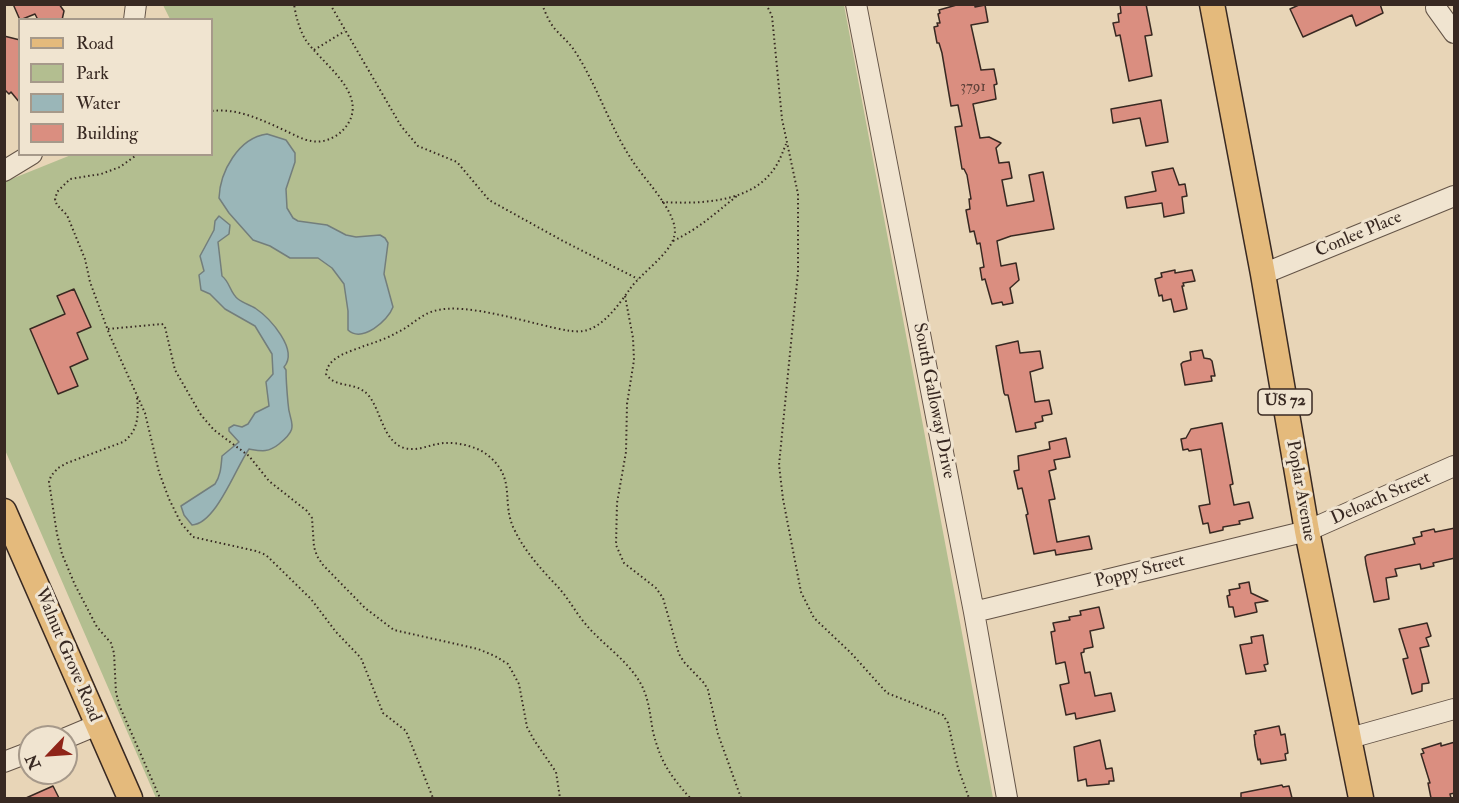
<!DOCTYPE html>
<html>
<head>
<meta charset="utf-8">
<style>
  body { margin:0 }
  #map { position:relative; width:1459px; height:803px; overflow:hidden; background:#e8d5b7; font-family:"IM FELL Double Pica",serif }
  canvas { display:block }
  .frame { position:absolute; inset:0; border:6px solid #382922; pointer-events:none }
  .legend { position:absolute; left:18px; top:18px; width:195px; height:138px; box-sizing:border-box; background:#f0e4d0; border:2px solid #a6998a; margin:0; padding:8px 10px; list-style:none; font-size:18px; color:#382922 }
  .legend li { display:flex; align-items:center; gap:12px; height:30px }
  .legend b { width:30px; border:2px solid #a6998a }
  .north { position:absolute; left:18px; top:725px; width:60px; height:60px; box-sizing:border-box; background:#f0e4d0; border:2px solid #a6998a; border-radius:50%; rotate:245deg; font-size:16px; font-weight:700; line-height:24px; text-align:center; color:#382922 }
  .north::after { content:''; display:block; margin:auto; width:21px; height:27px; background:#8f2418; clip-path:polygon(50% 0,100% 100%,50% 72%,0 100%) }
</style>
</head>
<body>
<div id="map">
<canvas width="1459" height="803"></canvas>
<div class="frame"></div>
<ul class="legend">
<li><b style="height:8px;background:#e4ba7c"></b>Road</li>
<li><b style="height:16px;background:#b3be90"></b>Park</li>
<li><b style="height:16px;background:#9ab6b8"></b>Water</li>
<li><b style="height:16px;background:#da8e80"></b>Building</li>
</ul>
<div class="north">N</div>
</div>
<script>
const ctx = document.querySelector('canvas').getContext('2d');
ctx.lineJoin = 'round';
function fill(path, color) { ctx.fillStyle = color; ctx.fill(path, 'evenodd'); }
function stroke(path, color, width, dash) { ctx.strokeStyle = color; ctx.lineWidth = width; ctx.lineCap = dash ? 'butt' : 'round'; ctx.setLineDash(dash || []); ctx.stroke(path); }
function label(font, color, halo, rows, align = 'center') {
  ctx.font = font + ' "IM FELL Double Pica",serif'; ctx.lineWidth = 6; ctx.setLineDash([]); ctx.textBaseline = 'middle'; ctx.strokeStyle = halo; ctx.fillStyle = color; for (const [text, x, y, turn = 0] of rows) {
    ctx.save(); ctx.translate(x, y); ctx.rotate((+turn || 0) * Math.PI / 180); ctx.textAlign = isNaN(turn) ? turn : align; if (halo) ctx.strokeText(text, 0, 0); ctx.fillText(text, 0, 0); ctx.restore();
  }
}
fill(new Path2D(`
  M163 5H844L993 798H156L5 450 4 182 71 155 212 154V20L170 19Z`), '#b3be90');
const water = new Path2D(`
  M267 134 286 140 295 153V162L286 189 287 208 293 218 298 221 327 225 346 235 356 237 380 235 385 238 388 243 384 274 393 307C388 321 362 343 348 330V311L344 284 332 268 318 258H290L270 246 253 240 229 213 219 198C220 172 238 138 267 134Z
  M219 216 230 225 229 234 218 242 222 276C230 282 230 293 238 299 243 303 250 305 255 308 270 318 299 350 284 367L286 370C286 381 287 392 288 403 289 424 301 426 279 444 268 453 261 451 249 449 236 467 216 524 192 525L184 515 181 506 215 484C221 475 221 466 222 456L239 442 229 431V428L234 425 242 427 248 424 255 413 269 406 266 382 273 374 272 354 255 326 225 309 210 294 201 290 199 275 204 271 200 256 214 230 215 221Z`);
fill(water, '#9ab6b8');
stroke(water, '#737e7c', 1.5);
const building = new Path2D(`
  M13 4H59L64 11 62 20H38L35 14 20 20Z
  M960 4H975V7L985 5 988 22 971 25 981 70 994 69 997 84 994 85 996 99 973 104 980 138 989 137 1001 143 996 148 999 163 1009 162 1012 178 1002 180 1007 206 1034 201 1029 175 1043 172 1054 229 1011 236 997 241 1001 266 1016 263 1019 280 1010 288 1013 303 1003 305 1002 302 992 304 985 279 982 280 980 268 984 267 980 243 977 244 974 231 970 232 966 210 970 209 969 199H971L967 175 964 169H962L955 127 962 126 958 105 951 106 942 53 939 43H937L934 27 938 26 937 23H940L938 14 940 13 939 10Z
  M1120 4H1146L1152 35 1145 36 1152 76 1129 81 1120 35 1116 36 1113 23 1119 22 1118 14 1121 13Z
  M1301 4H1380L1383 13 1356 26 1352 15 1303 37 1290 9Z
  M4 36 20 40V103L11 92 9 94 4 89Z
  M1161 100 1168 142 1146 146 1140 118 1113 123 1111 109Z
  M1173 168 1179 185 1185 184 1187 196 1182 197 1184 213 1164 217 1162 203 1127 208 1125 197 1156 191 1152 172Z
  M1175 270V273L1192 270 1195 281 1183 283 1184 286H1182L1187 309 1174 312 1171 299 1163 301 1162 295 1159 296 1155 279 1162 277 1161 273Z
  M74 289 91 327 77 333 88 359 70 367 78 386 58 394 30 329 65 314 57 296Z
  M1018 341 1020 353 1040 351 1043 368 1030 372 1035 402 1049 400 1052 414 1042 416 1043 421 1035 423 1036 428 1016 432 1008 395H1005L1004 393 996 346Z
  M1202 350 1204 358 1210 359 1212 361 1215 376H1211L1212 381 1185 385 1181 364 1183 362 1191 360 1190 352Z
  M1222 423 1233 484 1230 485 1234 505 1249 502 1253 518 1239 521 1240 524 1223 527V530L1210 533 1208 523 1203 524 1199 506 1210 504 1201 449 1189 451 1188 449 1183 450 1181 439 1186 438 1191 429Z
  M1066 438 1070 457 1054 460 1056 469 1049 471 1055 499 1049 500 1057 542 1089 536 1092 549 1056 555 1055 550 1034 554 1026 515 1028 514 1022 488 1018 489 1014 471 1019 470 1018 456 1050 449 1049 442Z
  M1455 528V558L1433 563 1434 566 1421 569 1420 564 1395 569 1397 576 1386 578 1389 599 1374 602 1366 564 1365 557 1367 555 1415 544 1413 538 1422 536 1421 532 1434 529 1435 532Z
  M1249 582 1251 593 1268 601 1255 603 1257 612 1235 617 1233 607H1229L1227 596 1230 595 1229 590 1240 588 1239 584Z
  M1099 607 1104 628 1090 631 1093 647 1084 649V652L1081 653 1085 673 1090 672 1095 696 1111 693 1115 711 1076 719 1075 713 1066 715 1060 685 1069 683 1065 662 1056 664 1051 632 1055 631 1053 623 1070 620 1069 617 1081 615 1080 611Z
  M1427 623 1431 636 1426 638 1429 646 1420 648 1429 683 1422 684V691L1412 694 1403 659 1408 658 1399 629Z
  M1263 635 1268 664 1264 665 1266 671 1246 674 1240 645 1252 643 1251 637Z
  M1279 726 1281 735 1285 734 1288 753 1285 754 1286 760 1261 764 1260 759 1258 760 1255 745 1254 735 1256 734 1255 731Z
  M1100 740 1106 769 1112 768 1114 781H1109V784L1087 786 1086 779 1078 781 1074 747Z
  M1455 742V793L1450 794 1451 798H1431L1428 783H1430L1421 754 1424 753 1422 749 1441 743V746Z
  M1282 785 1283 787 1289 786 1292 798H1241V793Z
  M53 786 59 798H26Z`);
fill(building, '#da8e80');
stroke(building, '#382922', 1.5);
const minor = new Path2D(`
  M856 4 974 612 1007 798
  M1436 8 1454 33
  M134 20 136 4
  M4 171 32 154
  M1263 274 1454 196
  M974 612 1307 531 1454 466
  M66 738 97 725
  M1350 738 1454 709
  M4 762 30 752`);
const major = new Path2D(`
  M1212 4 1263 274 1307 531 1361 798
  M4 511 130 798`);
stroke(minor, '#645447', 22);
stroke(major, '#382922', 27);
stroke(new Path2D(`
  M330 4 401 126 418 146 457 162 489 200 563 241 638 279
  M542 4C545 12 549 22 555 29 562 37 570 43 576 53 599 89 611 131 636 166 647 182 681 217 674 237 669 255 641 273 630 289 619 304 603 328 583 331 579 332 574 331 570 331 534 325 465 301 434 311 420 315 411 326 398 332 388 338 376 342 364 346 350 352 328 356 326 374 337 390 356 380 369 396 381 411 383 441 404 448 418 452 430 444 444 443 459 442 480 447 491 458 516 481 501 502 514 529 525 552 541 569 558 587 569 599 577 615 588 627 605 646 628 661 641 684 649 699 650 715 653 732 661 763 670 775 690 798
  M766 4 772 16 782 119 798 194V272L779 465 783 499 801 592 814 618 851 653 887 693 943 715 948 723 958 768 969 798
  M314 50 345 31
  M212 111C238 108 262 120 286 131 293 134 303 140 311 141 326 144 342 135 349 122 366 91 320 62 305 39 299 28 296 17 294 4
  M138 154 120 167 101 174 70 179 57 192 55 200 57 205 67 215 85 259 90 282 110 336 145 413 159 472 169 499 181 523 193 537 256 551 266 555 311 599 336 632 361 658 383 713 406 731 433 798
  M662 202C698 204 747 203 771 173 778 165 782 154 786 144
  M673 241C700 228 714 214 737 196
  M625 296 633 338 634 360 627 404 626 452 617 503 616 545 624 563 656 588 663 598 679 654 684 662 704 683 708 690 718 734 741 798
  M108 329 162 324 165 327 175 370 201 415 214 430 249 456 269 481 307 511 312 518 314 547 317 556 323 565 365 608 394 630 478 649 495 656 508 664 519 684 527 727 534 740 556 772 560 798
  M137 398C139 415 138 432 123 442L67 463 58 468 51 476 49 482 57 534 62 554 75 585 97 627 111 643 114 653 116 693 120 707 160 798`), '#382922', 2, [1.5, 3]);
stroke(minor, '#f0e4d0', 20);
stroke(major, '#e4ba7c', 24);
label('15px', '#60423a', null, [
  ["3791",973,88]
]);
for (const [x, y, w] of [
  [1285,402,54]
]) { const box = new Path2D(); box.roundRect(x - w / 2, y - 13, w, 26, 4.5); ctx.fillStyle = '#f0e4d0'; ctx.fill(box); stroke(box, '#382922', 1.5); }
label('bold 16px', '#382922', null, [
  ["US 72",1285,402]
]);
label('18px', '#382922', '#f0e4d0', [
  ["Conlee Place",1359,235,-23],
  ["South Galloway Drive",933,401,79],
  ["Poplar Avenue",1300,491,80],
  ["Deloach Street",1381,499,-24],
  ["Poppy Street",1140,572,-14],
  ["Walnut Grove Road",67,655,67]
]);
</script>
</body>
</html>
